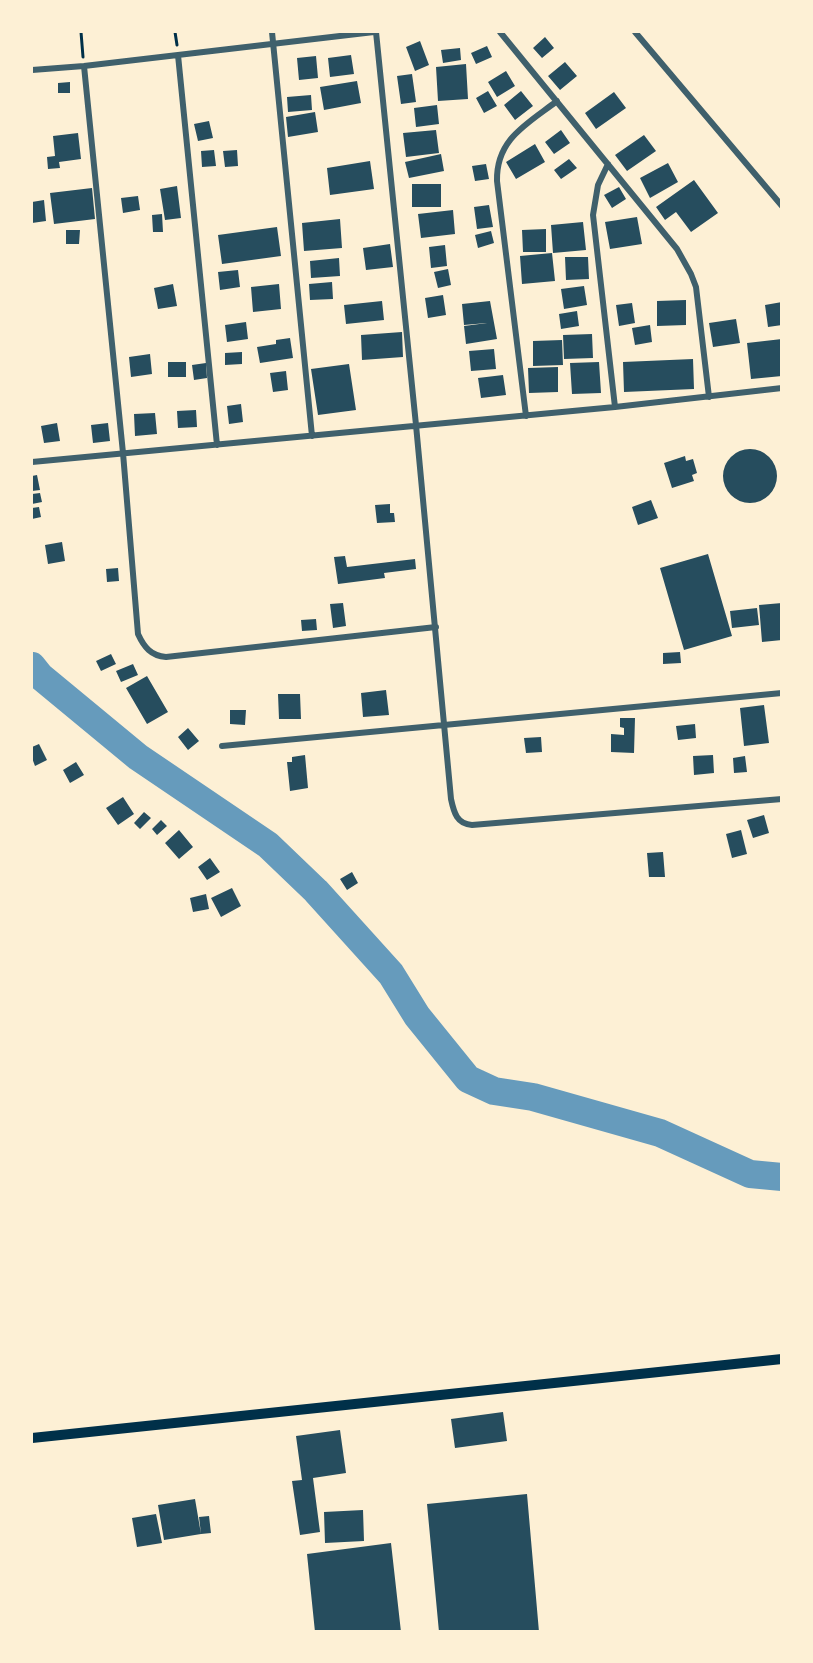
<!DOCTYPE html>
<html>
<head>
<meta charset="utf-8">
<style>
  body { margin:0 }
  #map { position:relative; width:813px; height:1663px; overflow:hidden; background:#fdf0d5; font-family:Manrope,sans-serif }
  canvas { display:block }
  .frame { position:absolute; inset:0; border:33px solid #fdf0d5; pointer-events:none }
</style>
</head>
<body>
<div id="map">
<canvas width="813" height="1663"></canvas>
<div class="frame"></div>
</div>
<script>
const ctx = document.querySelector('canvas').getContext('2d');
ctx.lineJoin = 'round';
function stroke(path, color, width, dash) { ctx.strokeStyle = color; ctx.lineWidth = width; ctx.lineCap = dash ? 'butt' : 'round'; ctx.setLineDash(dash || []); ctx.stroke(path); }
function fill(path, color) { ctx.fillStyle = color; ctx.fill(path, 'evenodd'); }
stroke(new Path2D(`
  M32 666 40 676 138 757 268 845 316 891 391 974 417 1016 468 1079 494 1091 533 1097 660 1133 750 1174 782 1177`), '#669bbc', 28);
fill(new Path2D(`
  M545 37 554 48 542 58 533 48Z
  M420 41 429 65 415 71 406 47Z
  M487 46 492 57 476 64 471 53Z
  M460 48 461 60 443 63 441 50Z
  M351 55 354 74 330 77 328 58Z
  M316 56 318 78 299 80 297 58Z
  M565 62 577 76 560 90 548 76Z
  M466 64 468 99 438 101 436 67Z
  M506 71 515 86 497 97 488 82Z
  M412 74 416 102 401 104 397 76Z
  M357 81 361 103 324 110 320 87Z
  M70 82V93H58V83Z
  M488 91 497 106 484 113 476 98Z
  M521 91 533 106 515 120 504 105Z
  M614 92 626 108 596 129 585 113Z
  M311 95 312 110 288 112 287 97Z
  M437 105 439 124 416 127 414 108Z
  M315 112 318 132 288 137 286 117Z
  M209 121 213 138 198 141 194 124Z
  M436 130 439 153 406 157 403 133Z
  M561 130 570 143 554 154 545 142Z
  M78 133 81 159 59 162 60 168 48 169 47 157 55 156 53 136Z
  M644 135 656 151 627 171 615 155Z
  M535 144 545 162 516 179 506 162Z
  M214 150 216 166 202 167 201 151Z
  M237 150 238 166 225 167 223 151Z
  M441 154 444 171 409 178 405 162Z
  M569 159 577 168 561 179 554 170Z
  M370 161 374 189 330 195 327 168Z
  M668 163 678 182 650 198 640 178Z
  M486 164 489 179 475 181 472 166Z
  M694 180 718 213 691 232 676 212 665 220 656 207Z
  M412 184H441V207H412Z
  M177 186 181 218 165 220 160 189Z
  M619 187 626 199 612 208 604 195Z
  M92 188 95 219 54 224 50 193Z
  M138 196 140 210 123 213 121 198Z
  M44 200 46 221 32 223V202Z
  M489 205 493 227 477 229 474 207Z
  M453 210 455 234 421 238 418 214Z
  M162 214 163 232H153L152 215Z
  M637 217 642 244 610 249 605 222Z
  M340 219 342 248 304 251 302 223Z
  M583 222 586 250 553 253 551 225Z
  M277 227 281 256 222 264 218 235Z
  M546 229V252H523L522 230Z
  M66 230H80L79 244H66Z
  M491 231 494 243 478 248 475 235Z
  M390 244 393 267 366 270 363 248Z
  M445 245 447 266 431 268 429 247Z
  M552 253 555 281 522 284 520 256Z
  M565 257H588L589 279 566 280Z
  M339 258 340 276 311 278 310 261Z
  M448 269 451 285 438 288 434 272Z
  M238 270 240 287 220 290 218 272Z
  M332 282 333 299 310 300 309 284Z
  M173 284 177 306 158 309 154 288Z
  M279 284 281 309 253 312 251 287Z
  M584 286 587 305 564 309 561 289Z
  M443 295 446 315 428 318 425 298Z
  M686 300V325L657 326V301Z
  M382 301 384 320 346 324 344 305Z
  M490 301 497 339 466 344 464 326 487 323 464 325 462 304Z
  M782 302V325L768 327 765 305Z
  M632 303 635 323 619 326 616 305Z
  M577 311 579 326 561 329 559 314Z
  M736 319 740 343 713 347 709 323Z
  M246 322 248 339 227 342 225 325Z
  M650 325 652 342 635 345 632 328Z
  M402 332 403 357 362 360 361 335Z
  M592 334 593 358 564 359 563 335Z
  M290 338 293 358 260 363 257 347 276 344V340Z
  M782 339V376L751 379 747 343Z
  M562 340 563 365 533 366V341Z
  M494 349 496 369 471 371 469 351Z
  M242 352V364L225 365V353Z
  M150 354 152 374 131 377 129 357Z
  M693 359 694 389 624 392 623 362Z
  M168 362H186V377H168Z
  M599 362 601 393 572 394 570 363Z
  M206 363 207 378 194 380 192 365Z
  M349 364 356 410 318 415 311 369Z
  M558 367V392L529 393 528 368Z
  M286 371 288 390 273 392 270 373Z
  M503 375 506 395 481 398 478 378Z
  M241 404 243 422 229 424 227 406Z
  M196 410 197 427 178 428 177 411Z
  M155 413 157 434 135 436 134 414Z
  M57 423 60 441 44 443 41 426Z
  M108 423 110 441 93 443 91 425Z
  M723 476a27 27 0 1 1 54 0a27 27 0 1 1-54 0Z
  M685 456 686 461 693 459 697 473 692 475 694 481 672 488 664 463Z
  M37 475 40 490 32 491V476Z
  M40 493 42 502 32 504V494Z
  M651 500 658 518 638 525 632 507Z
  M390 504V513H394L395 522 377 523 375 505Z
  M39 507 41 517 32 519V508Z
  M62 542 65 561 48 564 45 545Z
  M708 554 732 636 684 650 660 568Z
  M345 556 347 567 415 559 416 569 384 573 385 578 338 584 334 557Z
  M118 568 119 581 107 582 106 569Z
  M343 603 346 626 333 628 330 604Z
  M782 603V640L762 642 759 605Z
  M757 608 759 625 732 628 730 611Z
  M316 619 317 630 302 631 301 620Z
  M680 652 681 663 663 664V653Z
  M111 654 116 664 101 671 96 661Z
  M133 664 138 675 121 682 116 671Z
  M147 676 168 712 147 724 126 688Z
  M386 690 389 715 363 717 361 693Z
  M278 694H300L301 719H279Z
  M764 705 769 743 744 746 740 708Z
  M230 710H246L245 725 230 724Z
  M620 718H635L634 753 611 752V734L624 735V728L620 727Z
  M695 724 696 738 678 740 676 726Z
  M188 728 199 741 188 750 178 737Z
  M541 737 542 752 526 753 524 738Z
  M39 744 47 760 35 766 32 758V747Z
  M305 755 308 788 290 791 287 762H292V757Z
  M713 755 714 773 694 775 693 756Z
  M745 756 747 772 734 773 733 758Z
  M76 762 84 775 70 783 63 770Z
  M123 797 134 814 118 825 106 808Z
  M144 812 151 818 140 829 134 823Z
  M764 815 769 833 753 838 747 820Z
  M161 820 167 826 157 835 152 829Z
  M179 830 193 847 179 859 165 843Z
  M741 830 747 854 732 858 726 834Z
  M663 852 665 877H649L647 853Z
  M210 858 220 872 207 880 198 867Z
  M352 872 358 883 347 890 340 879Z
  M232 888 241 906 221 917 211 898Z
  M206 894 209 909 193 912 190 898Z
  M503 1412 507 1441 455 1448 451 1419Z
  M340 1430 346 1473 313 1478 320 1532 300 1535 292 1481 302 1480 296 1436Z
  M527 1494 539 1632H439L427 1504Z
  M195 1499 201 1534 164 1540 158 1505Z
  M363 1510 364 1541 325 1543 324 1512Z
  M156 1514 162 1543 137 1547 132 1518Z
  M209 1516 211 1533 201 1534 199 1517Z
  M391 1543 401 1632H315L307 1554Z`), '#264d5e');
stroke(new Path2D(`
  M81 32 83 57
  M175 32 177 45`), '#003049', 3);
stroke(new Path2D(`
  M272 32 312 436
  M376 32 416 425 451 799C454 813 457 824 472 825L782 799
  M500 32 677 249 691 274 696 287 709 397
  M635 32 782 206
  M178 55 217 445
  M84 66 123 453 138 634C144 647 151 656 166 657L436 627
  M32 70 84 66 374 32
  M608 164 598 185 593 215 615 407
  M526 416 497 181C496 139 527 124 557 101
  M32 462 615 407 782 388
  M222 746 782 693`), '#3f606c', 6);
stroke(new Path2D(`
  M32 1438 782 1359`), '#003049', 10);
</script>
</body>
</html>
